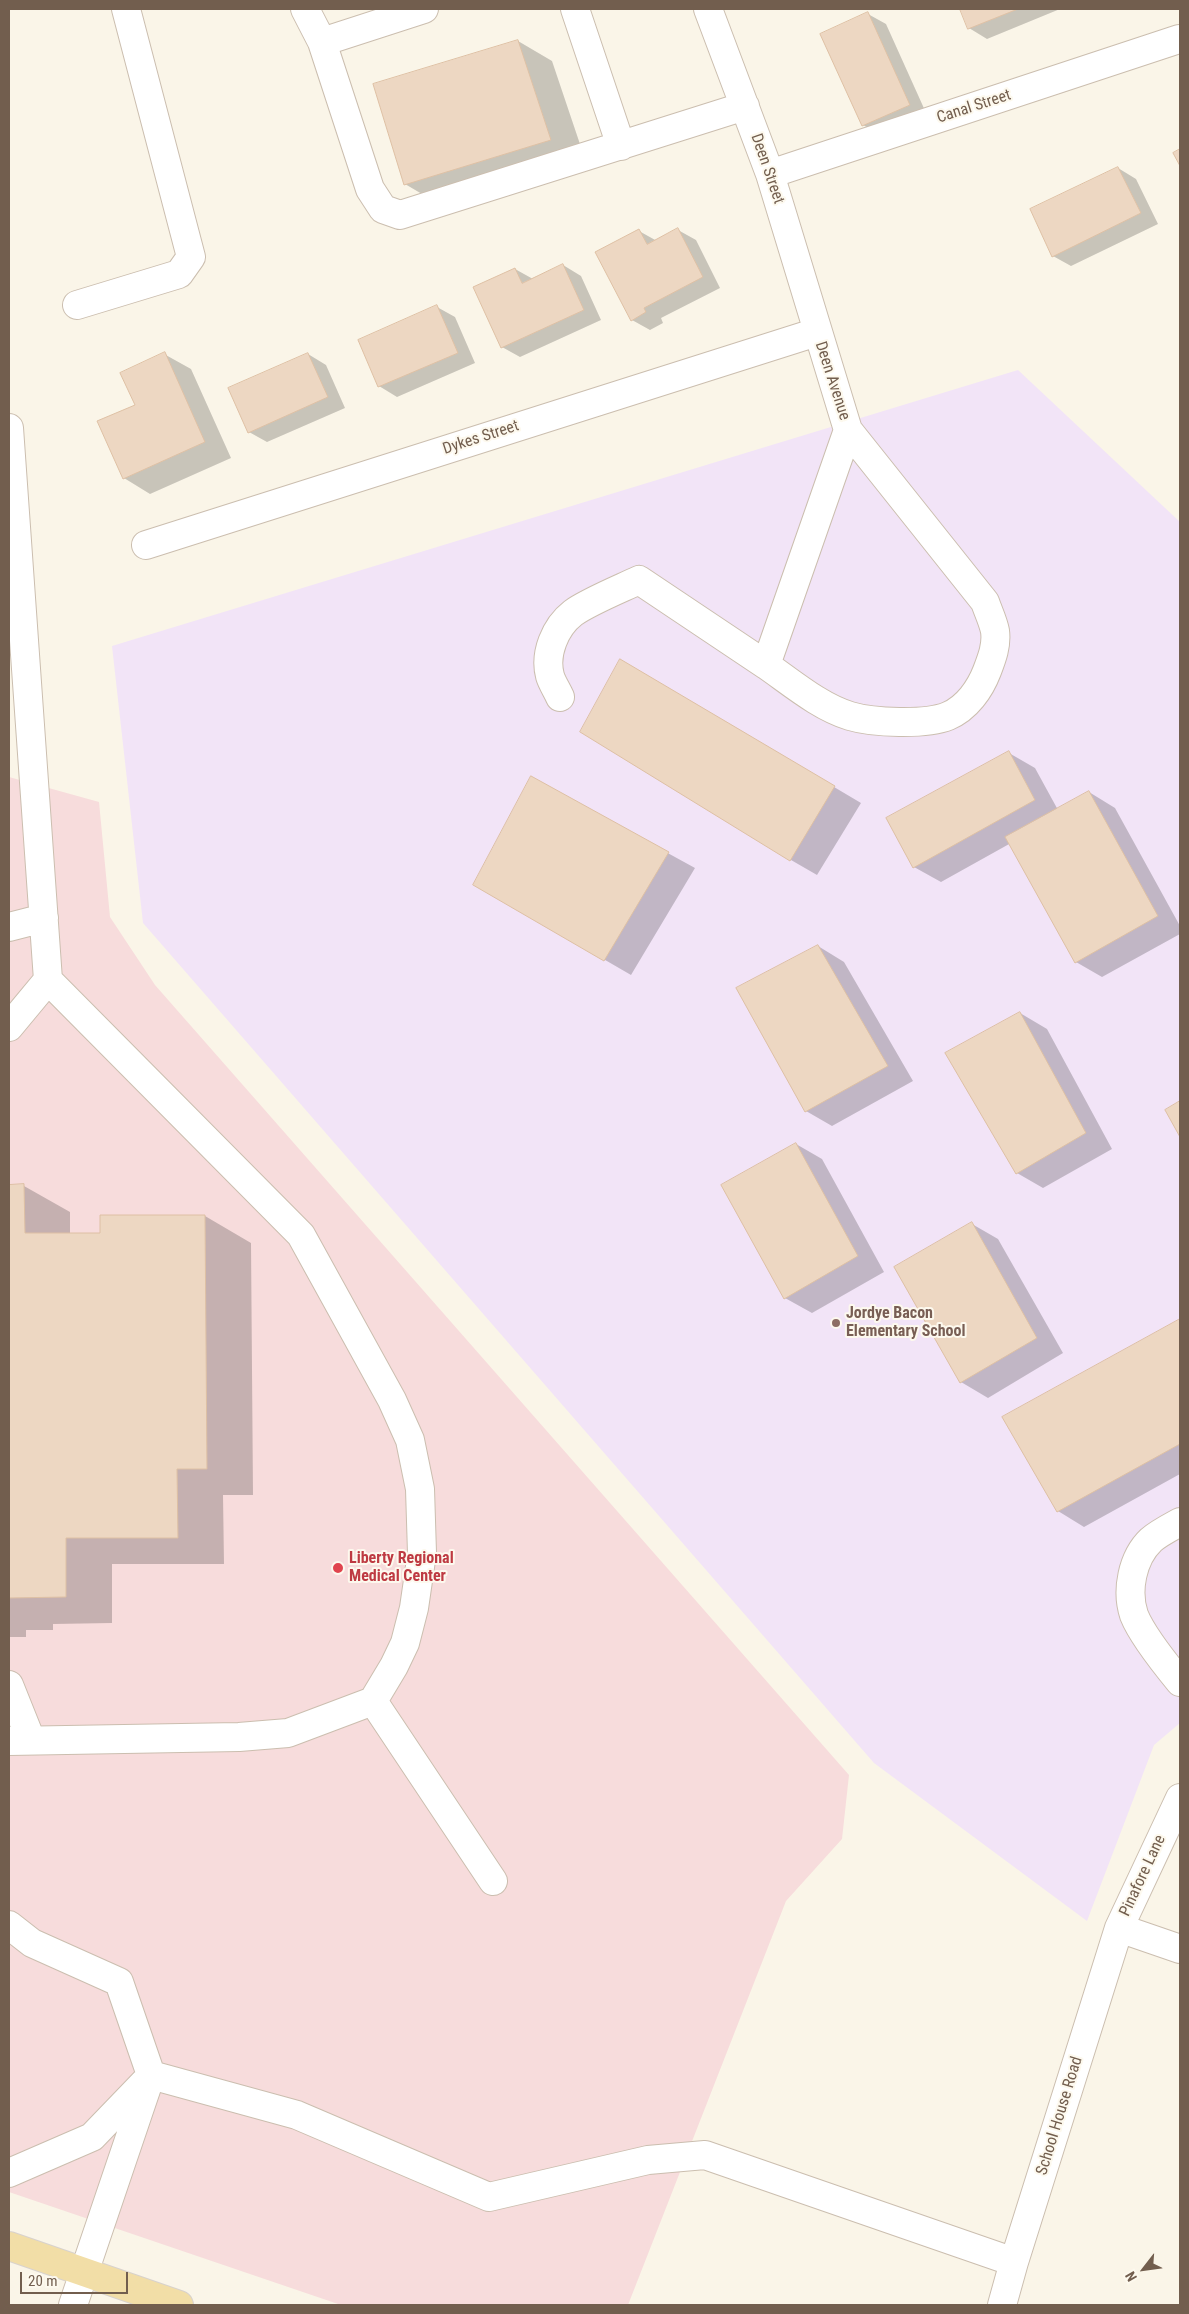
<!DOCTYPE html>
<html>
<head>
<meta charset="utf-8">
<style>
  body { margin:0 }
  #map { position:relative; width:1189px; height:2314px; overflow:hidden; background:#faf5e8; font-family:"Roboto Condensed",sans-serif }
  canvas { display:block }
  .frame { position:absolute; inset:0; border:10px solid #725e4e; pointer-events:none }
  .north { position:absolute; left:1119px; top:2244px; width:50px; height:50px; -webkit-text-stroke:4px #fdf9ee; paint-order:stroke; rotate:240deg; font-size:14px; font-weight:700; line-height:20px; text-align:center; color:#725e4e }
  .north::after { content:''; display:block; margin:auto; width:18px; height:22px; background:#725e4e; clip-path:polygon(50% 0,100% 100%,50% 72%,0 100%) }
  .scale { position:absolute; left:20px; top:2272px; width:108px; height:22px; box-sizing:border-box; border:2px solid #725e4e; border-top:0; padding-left:6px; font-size:15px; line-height:18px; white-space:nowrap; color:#725e4e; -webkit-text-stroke:4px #fdf9ee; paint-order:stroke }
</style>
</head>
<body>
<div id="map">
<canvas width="1189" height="2314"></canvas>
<div class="frame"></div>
<div class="north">N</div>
<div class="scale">20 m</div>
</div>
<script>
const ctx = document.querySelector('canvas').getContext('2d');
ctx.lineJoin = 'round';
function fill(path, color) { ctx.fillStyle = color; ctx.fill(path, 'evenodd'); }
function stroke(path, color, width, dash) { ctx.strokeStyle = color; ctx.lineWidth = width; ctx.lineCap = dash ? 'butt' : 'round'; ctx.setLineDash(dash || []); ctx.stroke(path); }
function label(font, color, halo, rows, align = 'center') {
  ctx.font = font + ' "Roboto Condensed",sans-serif'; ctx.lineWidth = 4; ctx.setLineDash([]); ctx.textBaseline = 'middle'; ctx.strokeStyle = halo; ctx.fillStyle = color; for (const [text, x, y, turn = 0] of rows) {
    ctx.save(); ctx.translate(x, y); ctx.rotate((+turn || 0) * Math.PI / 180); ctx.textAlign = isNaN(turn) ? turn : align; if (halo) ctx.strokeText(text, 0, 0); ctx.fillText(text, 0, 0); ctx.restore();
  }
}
fill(new Path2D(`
  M1018 370 1180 522V1723L1154 1745 1087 1921 874 1763 143 923 112 646Z`), '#f2e4f7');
fill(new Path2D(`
  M9 777 99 802 110 917 155 985 849 1775 842 1839 786 1901 628 2305H341L9 2192Z`), '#f7dcdc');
fill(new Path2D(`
  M961 9H1060L987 39 969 28Z
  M868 14 886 24 927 115 881 135 863 125Z
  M518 41 552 61 585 159 439 204 405 184Z
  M1118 168 1136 179 1158 224 1071 266 1053 256Z
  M678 230 696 240 720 288 661 318 663 323 650 330 632 320 639 231 657 241Z
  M563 265 581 276 601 320 520 357 502 347 515 269 533 279Z
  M437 307 455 317 475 363 397 397 379 386Z
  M164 354 191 369 231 458 150 494 124 478 136 406Z
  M308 354 326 365 345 408 267 442 249 432Z
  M647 676 861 803 817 875 791 860Z
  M1009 753 1035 768 1058 810 1089 792 1115 808 1180 926V934L1102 977 1076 962 1011 843 941 882 914 867Z
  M531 778 695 868 631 975 474 884Z
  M818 946 844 962 913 1081 832 1126 806 1111Z
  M1020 1013 1047 1029 1112 1149 1043 1188 1017 1173Z
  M796 1144 822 1159 884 1272 812 1313 785 1298Z
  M9 1186H24L70 1212V1234H102L205 1216 251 1243 253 1495H223L224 1564H112V1623L53 1624V1630H26V1637H9Z
  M972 1224 998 1239 1063 1353 988 1398 961 1382 895 1268Z
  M1180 1321V1474L1084 1527 1058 1511 1004 1417Z`), '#0003');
const building = new Path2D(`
  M960 9H1018L968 29Z
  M868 12 910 105 862 126 820 34Z
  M518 40 551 140 404 185 373 84Z
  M1180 149V166L1173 153Z
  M1118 167 1141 213 1052 257 1030 209Z
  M678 228 703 277 644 308 646 312 631 321 595 252 639 229 647 244Z
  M563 264 584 310 501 348 473 287 515 268 522 283Z
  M437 305 458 353 378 387 358 340Z
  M165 352 205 442 123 479 97 421 135 405 120 373Z
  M308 353 328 397 248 433 228 388Z
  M620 659 835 786 790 861 580 732Z
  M1009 751 1035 800 913 868 886 818Z
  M531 776 669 852 604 961 473 885Z
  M1089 791 1158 916 1075 963 1005 837Z
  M818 945 888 1066 805 1112 736 988Z
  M1020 1012 1086 1133 1016 1174 945 1053Z
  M1180 1101V1137L1165 1110Z
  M796 1143 858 1256 784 1299 721 1185Z
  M24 1184 25 1233H100V1215H205L207 1469H177L178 1538H66V1597L9 1598V1185Z
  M972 1222 1037 1338 960 1383 894 1267Z
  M1180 1319V1444L1057 1512 1002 1417Z`);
fill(building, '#edd7c2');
stroke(building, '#dec0a4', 1);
const minor = new Path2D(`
  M305 9 322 42 370 189 383 209 400 215 745 106
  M575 9 621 146
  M708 9 770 174 848 430 985 602C988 611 993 621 995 631 997 645 992 658 987 671 980 689 967 708 948 716 926 725 873 723 850 716 820 707 792 683 766 665L848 430
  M322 42 424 9
  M770 174 1179 39
  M77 305 179 274 191 257 126 9
  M9 428 48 980 301 1235 392 1400 410 1440 420 1489 422 1553 414 1608 405 1643 394 1666 373 1701 288 1733 239 1737 9 1741
  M146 545 817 332
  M560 697C557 690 552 683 550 676 544 654 555 627 573 613 588 602 620 589 639 580L766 665
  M9 927 44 918
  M9 1027 48 980
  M1180 1522C1171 1527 1159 1533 1151 1540 1132 1558 1126 1591 1134 1615 1142 1635 1166 1665 1180 1682
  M9 1685 31 1740
  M373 1701 493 1881
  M9 1925 32 1943 119 1982 151 2075 73 2305
  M1119 1928 1180 1949
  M151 2075 297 2115 489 2197 648 2160 705 2155 1014 2262
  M9 2173 92 2137 145 2082
  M1002 2305 1014 2262 1119 1928 1180 1798`);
const major = new Path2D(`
  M9 2246 179 2305`);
stroke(minor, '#cbbeaf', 30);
stroke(major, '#d8d2cd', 30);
stroke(minor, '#fff', 28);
stroke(major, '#f2dea7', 28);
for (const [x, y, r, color] of [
  [836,1323,5,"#8d6e63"],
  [338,1568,6,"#e0444e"]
]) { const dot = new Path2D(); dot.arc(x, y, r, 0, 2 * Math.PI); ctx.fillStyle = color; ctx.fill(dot); stroke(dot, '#fdf9ee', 2); }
label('16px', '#725e4e', '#fdf9ee', [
  ["Canal Street",974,107,-18],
  ["Deen Street",767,169,71],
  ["Deen Avenue",832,381,72],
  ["Dykes Street",481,438,-18],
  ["Pinafore Lane",1143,1876,-65],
  ["School House Road",1060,2116,-73]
]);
label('bold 16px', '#785e54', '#fdf9ee', [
  ["Jordye Bacon",846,1314],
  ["Elementary School",846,1332]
], 'left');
label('bold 16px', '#be3a42', '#fdf9ee', [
  ["Liberty Regional",349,1559],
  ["Medical Center",349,1577]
], 'left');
</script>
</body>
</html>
